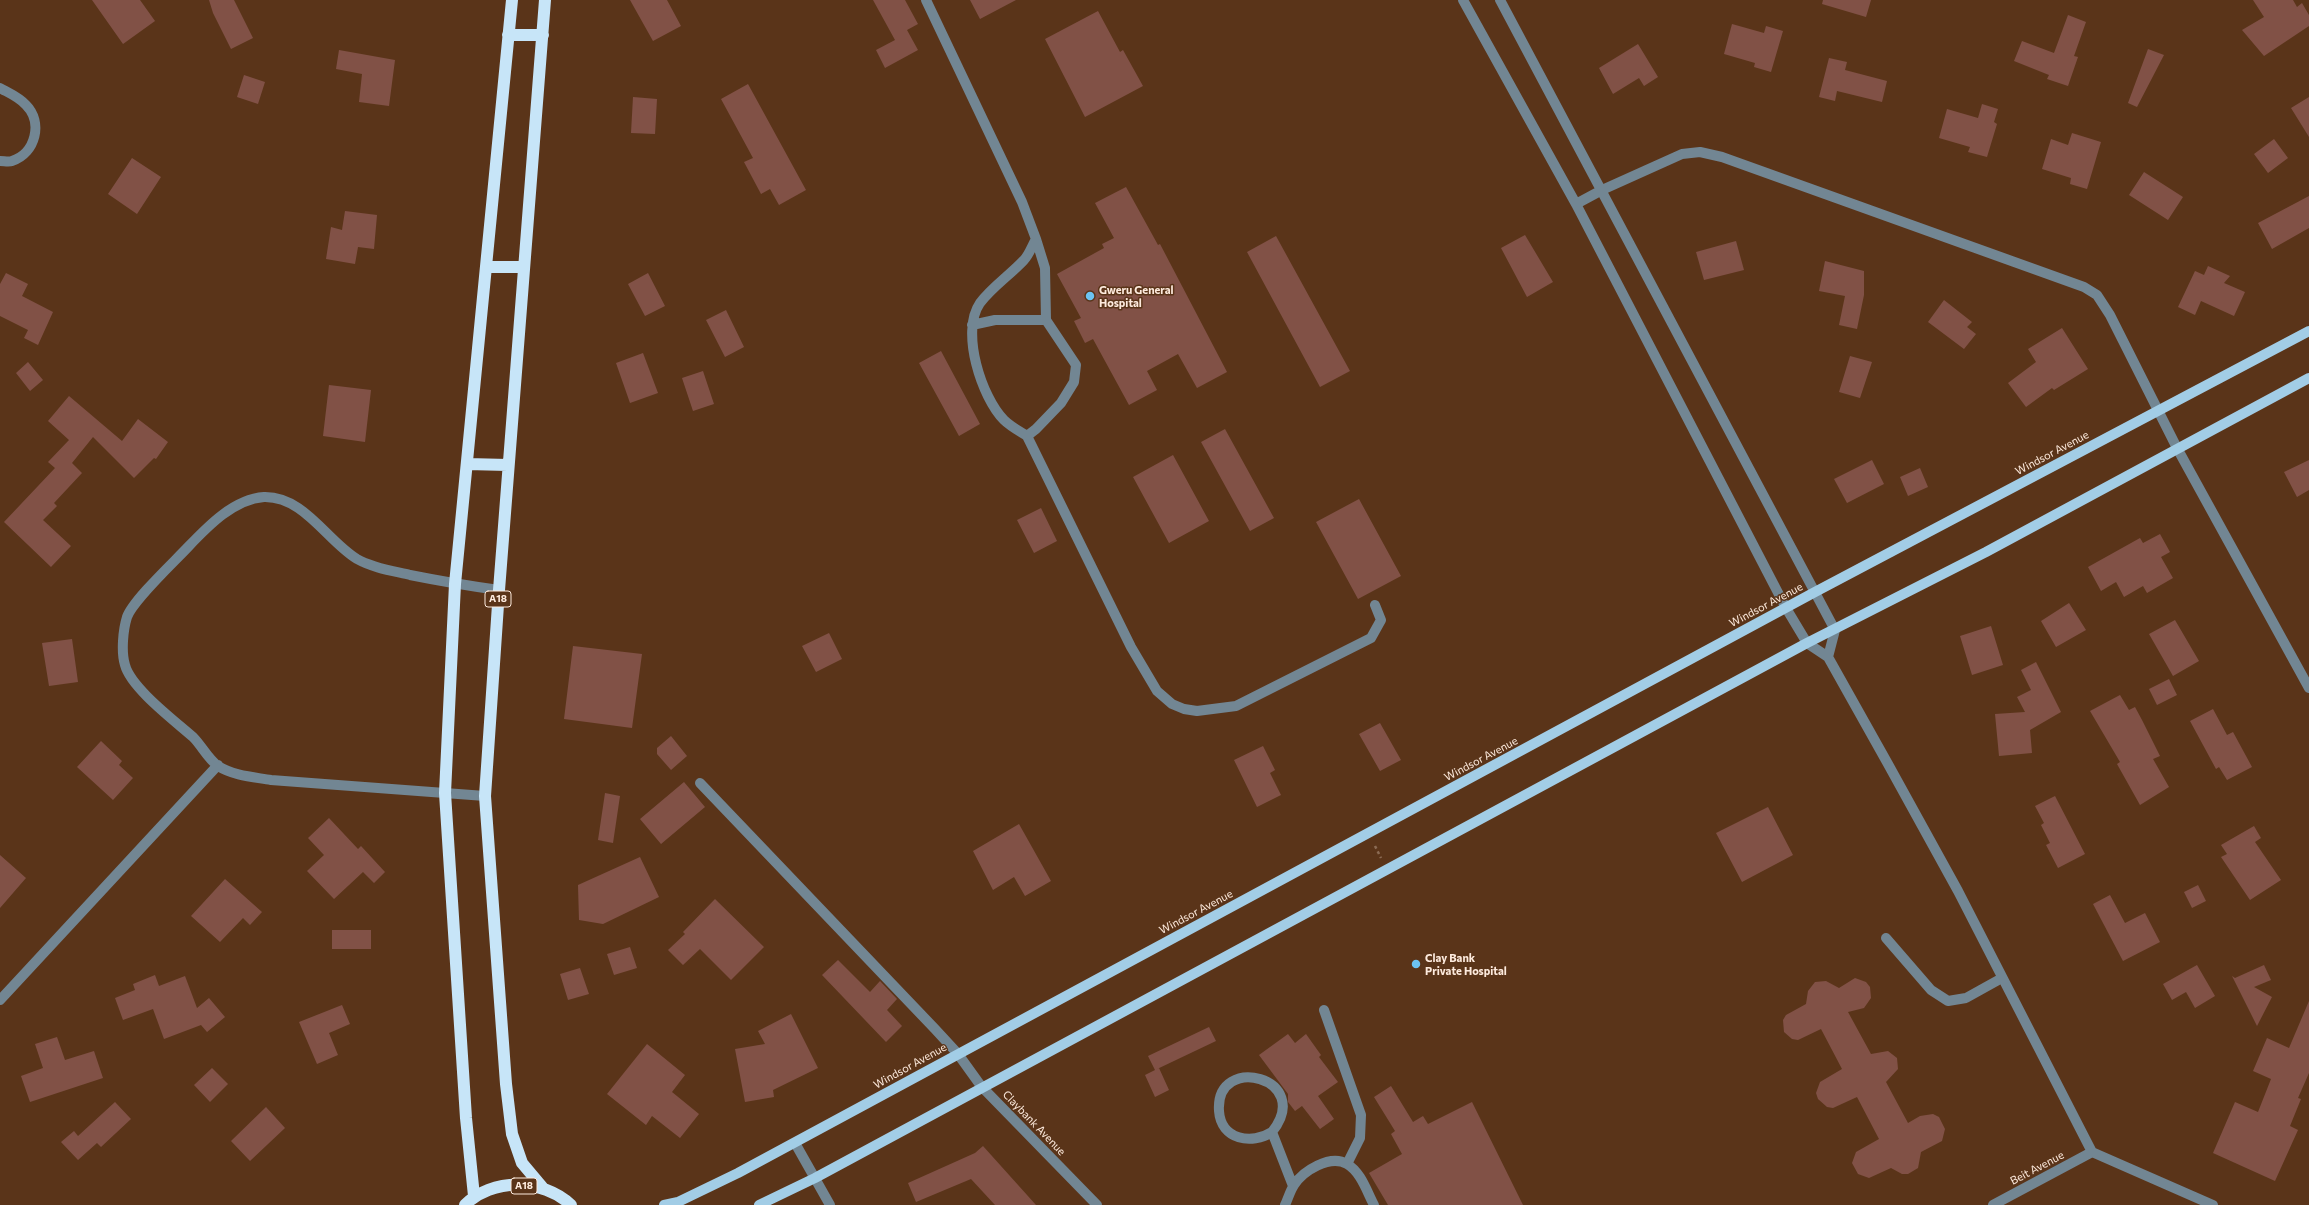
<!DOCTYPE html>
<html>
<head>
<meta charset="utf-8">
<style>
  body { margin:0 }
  canvas { display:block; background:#5a3419 }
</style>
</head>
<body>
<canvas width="2309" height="1205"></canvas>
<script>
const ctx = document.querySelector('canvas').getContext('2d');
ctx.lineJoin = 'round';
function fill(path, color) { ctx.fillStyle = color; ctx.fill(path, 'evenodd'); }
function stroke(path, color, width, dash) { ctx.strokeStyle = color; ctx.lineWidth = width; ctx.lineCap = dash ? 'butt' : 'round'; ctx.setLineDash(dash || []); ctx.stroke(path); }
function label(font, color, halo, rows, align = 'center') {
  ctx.font = font + ' Commissioner,sans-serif'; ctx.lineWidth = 3; ctx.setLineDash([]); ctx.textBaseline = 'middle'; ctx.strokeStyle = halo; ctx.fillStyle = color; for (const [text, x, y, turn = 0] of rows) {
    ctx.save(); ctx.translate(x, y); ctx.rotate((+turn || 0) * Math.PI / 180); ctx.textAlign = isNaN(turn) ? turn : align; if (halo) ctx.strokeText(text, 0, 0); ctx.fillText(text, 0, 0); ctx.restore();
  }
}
fill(new Path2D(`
  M92 0H140L155 21 123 44Z
  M209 0H234L253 38 231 49 213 13Z
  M630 0H667L681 26 653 41Z
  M873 0H905L918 24 907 30 918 50 885 68 876 50 895 40Z
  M970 0H1016L980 19Z
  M1823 0H1871L1866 17 1822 4Z
  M2253 0H2293L2297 7 2302 3 2309 15V26L2264 56 2242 30 2264 17Z
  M1098 11 1120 52 1123 50 1143 86 1085 117 1045 39Z
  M2068 15 2086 22 2074 56 2078 57 2068 86 2047 79 2049 75 2014 61 2022 41 2054 53Z
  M1732 24 1764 33 1766 26 1783 31 1771 72 1754 67 1755 63 1724 54Z
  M1638 44 1658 77 1644 86 1639 78 1613 94 1599 68Z
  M2148 49 2164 55 2137 107 2128 103Z
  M339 50 395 60 389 106 359 102 362 74 336 69Z
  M1829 58 1847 62 1845 70 1887 81 1882 102 1837 91 1835 101 1819 97Z
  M244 75 265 82 258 104 237 97Z
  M748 84 806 190 779 205 770 189 761 194 744 162 753 158 721 99Z
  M633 97 657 99 655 134 631 133Z
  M2309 97V137L2291 108Z
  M1982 104 1998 109 1994 122 1997 124 1987 157 1968 152 1970 147 1939 138 1947 109 1978 118Z
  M2072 133 2101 142 2087 189 2070 184 2071 178 2042 169 2051 139 2068 145Z
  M2274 139 2288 158 2268 173 2254 154Z
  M132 158 161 177 137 214 108 194Z
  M2144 172 2183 197 2168 220 2129 195Z
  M1126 187 1158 245 1160 244 1227 372 1197 388 1178 354 1147 371 1157 390 1129 405 1093 339 1085 343 1074 321 1081 318 1057 274 1104 248 1102 244 1114 238 1095 203Z
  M2309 196V228L2272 249 2258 223Z
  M345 211 377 215 374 249 358 247 355 264 326 259 331 227 342 230Z
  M1525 235 1553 282 1527 297 1501 248Z
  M1276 236 1350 371 1320 387 1247 252Z
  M1736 241 1744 270 1704 280 1696 252Z
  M1825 261 1864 271V295L1857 329 1839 325 1845 296 1819 291Z
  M2208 266 2230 276 2224 283 2245 292 2234 316 2201 301 2195 315 2178 307 2195 271 2204 275Z
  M6 273 28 284 22 296 53 312 38 345 24 338 28 330 0 316V284Z
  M648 273 665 306 645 316 628 284Z
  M1944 300 1972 322 1967 327 1976 334 1964 349 1928 322Z
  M726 310 744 347 725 357 706 320Z
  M2062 328 2088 369 2054 390 2052 388 2026 407 2008 383 2036 362 2028 349Z
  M941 351 980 424 959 436 919 363Z
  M643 353 658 393 630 403 616 363Z
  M1850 356 1872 362 1860 398 1839 392Z
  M28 362 43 380 30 391 16 373Z
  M703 371 714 404 693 411 682 378Z
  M329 385 371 390 365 442 323 436Z
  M69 396 122 441 138 419 168 442 156 459 154 458 134 478 93 437 72 463 82 473 54 503 57 506 43 520 71 546 51 567 4 522 55 468 48 462 69 440 48 421Z
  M1225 429 1274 518 1250 531 1201 442Z
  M1173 455 1209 521 1169 543 1133 477Z
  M1872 460 1884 484 1847 503 1834 479Z
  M2309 460V490L2297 497 2284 472Z
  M1920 468 1928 487 1908 496 1900 477Z
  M1359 499 1401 576 1358 599 1316 522Z
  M1041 508 1057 541 1034 553 1017 520Z
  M2160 534 2170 552 2161 557 2173 578 2147 593 2143 586 2124 597 2116 582 2101 591 2088 567 2140 538 2143 543Z
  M2069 603 2086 630 2056 647 2041 621Z
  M2175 620 2199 661 2173 676 2149 634Z
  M1991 626 2003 665 1972 675 1960 636Z
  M829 633 842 659 816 672 802 646Z
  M72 639 78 682 49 686 42 643Z
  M573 646 642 654 632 728 564 719Z
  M2036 662 2061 712 2030 730 2032 753 1999 756 1995 714 2025 712 2017 697 2031 690 2021 670Z
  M2169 679 2177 695 2157 705 2149 689Z
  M2120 695 2129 710 2135 707 2142 720 2160 756 2153 759 2169 787 2140 805 2117 764 2120 762 2090 711Z
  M2213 709 2227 735 2233 732 2252 767 2227 780 2219 767 2216 769 2190 721Z
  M1380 723 1401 760 1380 771 1359 734Z
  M671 736 687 756 671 770 657 754V748Z
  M101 741 122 761 119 765 133 778 113 800 77 767Z
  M1263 746 1275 770 1270 773 1281 795 1257 807 1234 760Z
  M684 782 705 807 661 844 640 819Z
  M605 793 620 796 613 843 598 840Z
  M2055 796 2085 854 2058 868 2046 845 2050 843 2041 825 2044 823 2035 806Z
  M1768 807 1793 855 1742 882 1716 833Z
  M329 818 358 849 361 846 385 872 374 883 363 872 334 899 307 871 324 855 308 838Z
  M1019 824 1051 881 1025 896 1014 877 993 890 973 851Z
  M2254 826 2261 838 2255 842 2281 880 2250 900 2221 857 2227 854 2221 845Z
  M0 855 26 878 0 908Z
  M640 857 659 897 603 924 579 920 578 885Z
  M225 879 262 912 250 925 243 918 220 942 191 916Z
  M2198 885 2206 901 2192 908 2184 892Z
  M2110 895 2125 923 2145 913 2160 942 2123 961 2093 904Z
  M715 899 764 947 731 980 700 949 683 965 668 950 685 934 683 932Z
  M332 930H371V949H332Z
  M630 947 637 968 614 975 607 954Z
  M838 960 870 992 880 981 897 999 887 1010 902 1026 886 1042 822 975Z
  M2197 965 2215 996 2195 1008 2186 992 2172 1000 2163 984Z
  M2264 965 2271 980 2254 987 2272 997 2257 1026 2232 976 2235 978Z
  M580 968 589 994 568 1000 560 974Z
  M155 975 159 986 185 976 197 1008 209 998 225 1017 207 1032 201 1025 164 1039 153 1009 123 1020 115 998 135 990 133 984Z
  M1855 978 1866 982 1870 987 1871 998 1864 1008 1848 1012 1871 1054 1888 1051 1897 1058 1898 1069 1886 1082 1908 1123 1920 1116 1933 1114 1939 1117 1945 1129 1942 1141 1921 1152 1918 1168 1908 1174H1902L1891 1168 1869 1178 1858 1174 1852 1163 1856 1152 1879 1139 1857 1097 1833 1108 1827 1107 1818 1099 1816 1093 1820 1082 1842 1069 1821 1029 1798 1040 1792 1039 1784 1032 1783 1020 1786 1015 1806 1004 1808 991 1815 982 1826 981 1839 988Z
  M2309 1001V1073L2298 1098 2301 1099 2290 1126 2298 1130 2275 1181 2213 1153 2235 1102 2258 1112 2271 1079 2253 1071 2267 1038 2289 1048Z
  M342 1005 350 1024 329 1033 338 1055 317 1064 299 1022Z
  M791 1014 818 1068 773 1090 774 1097 745 1102 735 1049 765 1044 758 1031Z
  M1209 1027 1216 1041 1155 1070 1148 1056Z
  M1288 1034 1295 1043 1306 1034 1321 1055 1319 1057 1338 1082 1318 1096 1334 1119 1320 1129 1302 1106 1295 1111 1288 1102V1094L1259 1055Z
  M57 1037 65 1060 94 1051 103 1078 30 1102 21 1076 43 1068 35 1044Z
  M647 1044 685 1075 672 1092 699 1114 680 1138 652 1116 646 1125 607 1094Z
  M212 1068 228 1084 210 1102 194 1085Z
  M1159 1068 1169 1090 1155 1097 1145 1075Z
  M1391 1086 1413 1122 1423 1116 1428 1124 1472 1102 1523 1205H1388L1369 1173 1402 1154 1391 1134 1395 1131 1374 1097Z
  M115 1102 131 1119 101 1147 97 1143 78 1160 61 1142 74 1131 78 1136Z
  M266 1107 285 1128 250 1161 231 1141Z
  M983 1146 1036 1205H995L971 1179 916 1202 908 1183 975 1153Z`), '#815146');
stroke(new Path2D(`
  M1375 846 1381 858`), '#8b6b54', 2.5, [3, 3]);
stroke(new Path2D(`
  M926 0 1022 202 1036 239C1032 246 1029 255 1024 260 1010 275 992 287 980 303 960 332 982 398 1004 420 1010 426 1019 431 1027 436L1131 647 1157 691 1172 704 1184 709 1197 711 1236 706 1371 638 1381 620 1375 605
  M1463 0 1576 204 1786 608 1807 643 1828 657 1888 764 1958 891 2092 1152 2213 1205
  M1500 0 1835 630 1828 657
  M0 88C9 93 19 97 26 105 43 122 36 153 12 161 9 162 4 161 0 161
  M1576 204 1602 190 1682 154 1700 152 1722 157 2084 287 2097 295 2110 315 2177 448 2309 688
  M972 325 995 320H1046
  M1027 436 1036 429 1061 403 1074 382 1076 365 1046 320 1045 268 1036 239
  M700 783 935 1029 958 1054 981 1086 1097 1205
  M485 796 271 780C254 777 234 776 218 766 208 759 202 746 193 737 175 721 131 688 125 665 121 652 123 630 127 617 133 600 174 562 188 547 208 526 234 499 264 497 304 496 327 541 357 559 373 568 393 571 410 575 440 581 469 586 499 590
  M1886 938 1931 990 1948 1001 1966 998 2002 978
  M0 1000 218 765
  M1324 1010 1361 1115 1360 1138 1347 1164
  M1272 1132C1252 1145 1221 1140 1219 1111 1215 1052 1315 1078 1272 1132L1293 1186
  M795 1143 830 1205
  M1285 1205C1288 1199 1290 1191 1294 1185 1303 1171 1330 1154 1347 1164 1361 1172 1367 1192 1374 1205
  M1993 1205 2092 1152`), '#728693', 10);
stroke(new Path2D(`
  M664 1205 678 1202 738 1173 1815 592 2309 331
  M759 1205 815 1178 1807 643 1986 552 2309 378`), '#a2cde6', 10);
stroke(new Path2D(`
  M508 35H543
  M486 267H524
  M467 464 508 465
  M543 1188 522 1163 512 1134 506 1084 485 796 499 590 545 0
  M474 1196 466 1118 445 793 455 584 512 0
  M465 1205C491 1178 543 1178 571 1205`), '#c7e5f8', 12);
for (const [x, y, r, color] of [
  [1090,296,5,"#6cc3f2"],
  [1416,964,5,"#6cc3f2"]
]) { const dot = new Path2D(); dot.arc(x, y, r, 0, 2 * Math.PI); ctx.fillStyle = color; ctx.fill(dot); stroke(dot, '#5a3419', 1.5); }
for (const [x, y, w] of [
  [498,599,26],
  [524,1186,26]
]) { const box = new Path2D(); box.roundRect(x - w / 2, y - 8, w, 16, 3); ctx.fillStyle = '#5a3419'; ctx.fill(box); stroke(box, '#fdeadd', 1); }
label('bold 10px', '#fdeadd', null, [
  ["A18",498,599],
  ["A18",524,1186]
]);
label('bold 11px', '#fdeadd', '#5a3419', [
  ["Gweru General",1099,290],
  ["Hospital",1099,303],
  ["Clay Bank",1425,958],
  ["Private Hospital",1425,971]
], 'left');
label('11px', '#fdeadd', '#5a3419', [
  ["Windsor Avenue",2052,453,-28],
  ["Windsor Avenue",1766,605,-28],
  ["Windsor Avenue",1481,759,-28],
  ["Windsor Avenue",1196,912,-28],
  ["Windsor Avenue",910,1066,-29],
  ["Claybank Avenue",1034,1123,46],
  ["Beit Avenue",2037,1168,-28]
]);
</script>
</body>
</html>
